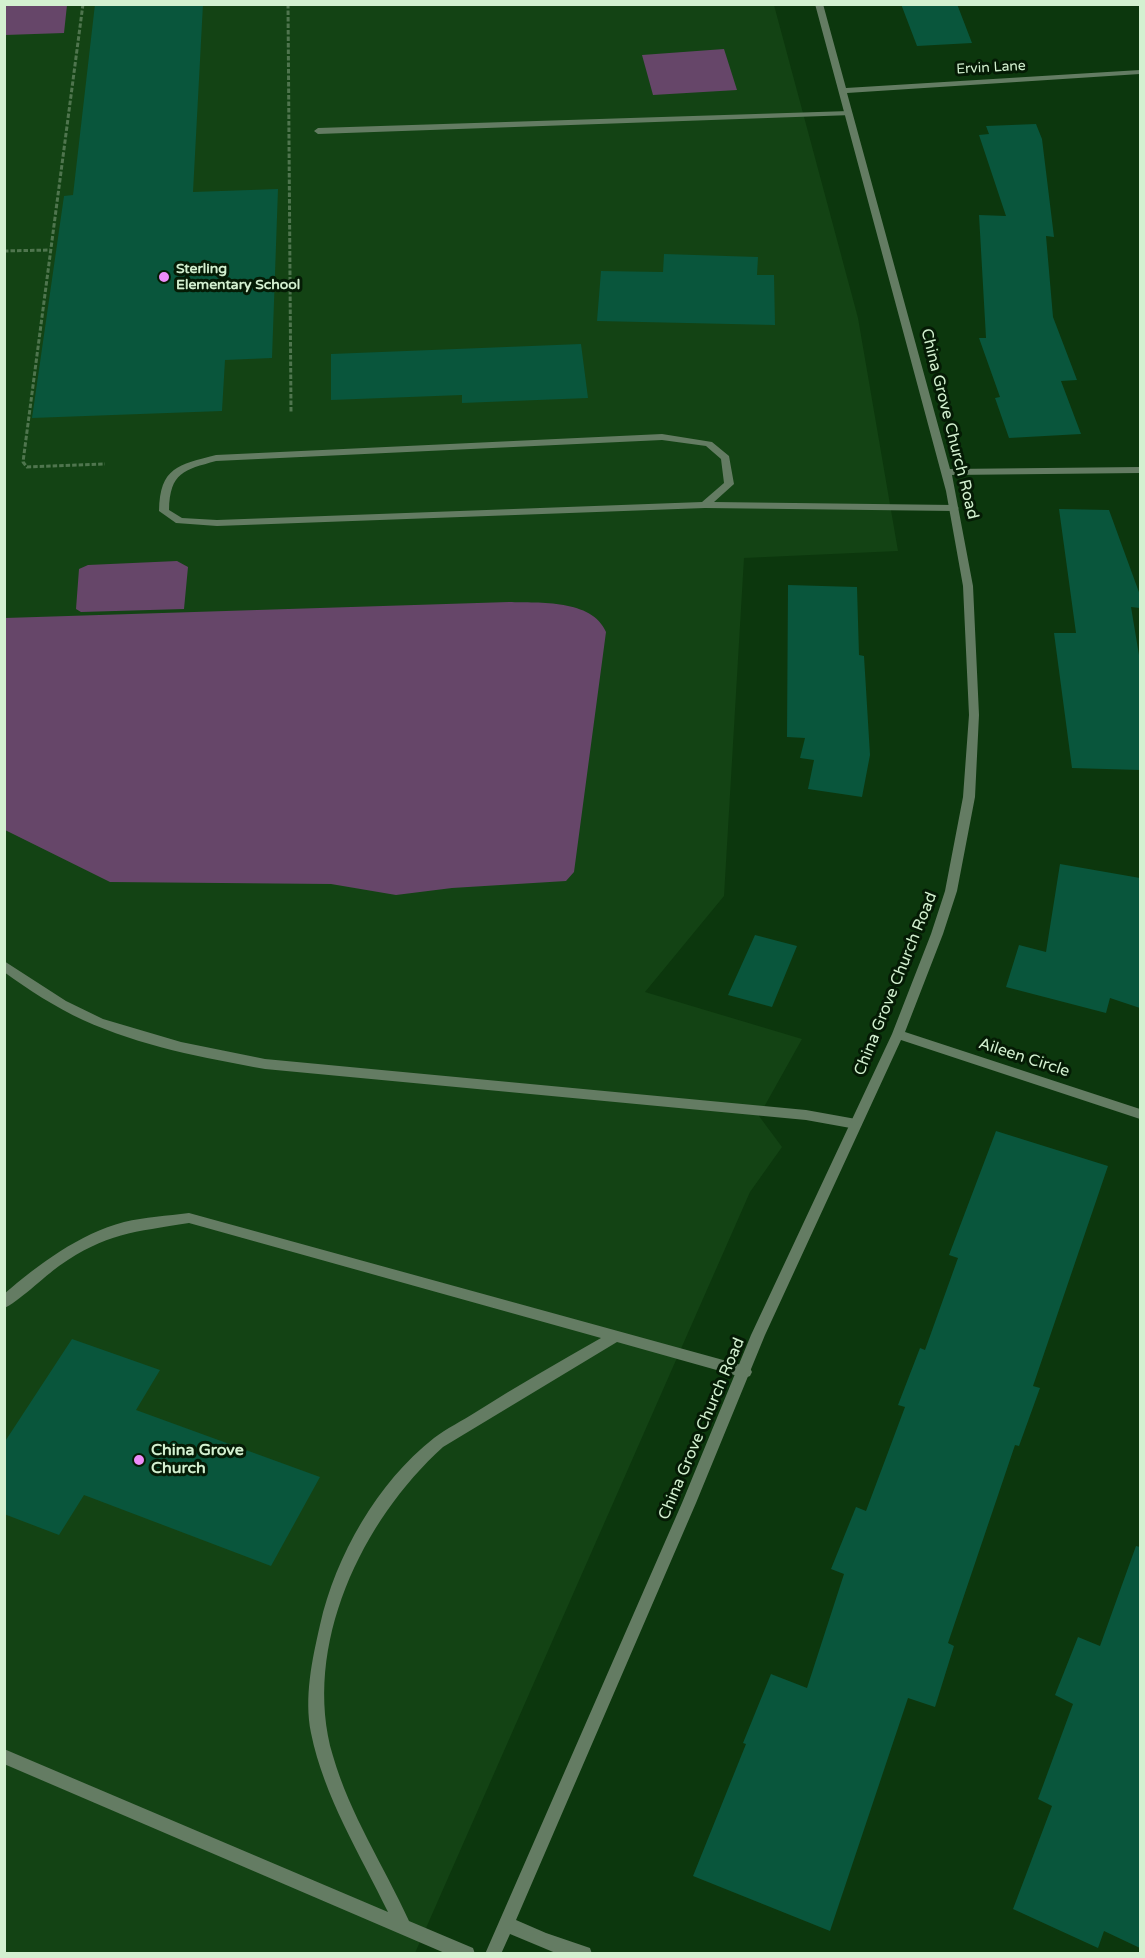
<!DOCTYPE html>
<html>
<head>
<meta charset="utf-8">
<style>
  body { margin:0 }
  #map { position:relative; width:1145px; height:1958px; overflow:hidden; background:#0c370d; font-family:"Varela Round",sans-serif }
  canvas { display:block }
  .frame { position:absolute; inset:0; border:6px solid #d3f0d0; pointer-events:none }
</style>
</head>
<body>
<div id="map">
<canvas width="1145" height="1958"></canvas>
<div class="frame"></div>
</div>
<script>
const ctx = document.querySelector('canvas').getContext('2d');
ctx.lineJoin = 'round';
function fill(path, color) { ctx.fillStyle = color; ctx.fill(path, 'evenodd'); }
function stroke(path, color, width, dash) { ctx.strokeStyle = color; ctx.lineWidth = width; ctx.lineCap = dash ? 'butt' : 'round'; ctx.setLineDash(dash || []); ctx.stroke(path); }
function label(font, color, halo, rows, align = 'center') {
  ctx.font = font + ' "Varela Round",sans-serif'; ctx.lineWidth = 6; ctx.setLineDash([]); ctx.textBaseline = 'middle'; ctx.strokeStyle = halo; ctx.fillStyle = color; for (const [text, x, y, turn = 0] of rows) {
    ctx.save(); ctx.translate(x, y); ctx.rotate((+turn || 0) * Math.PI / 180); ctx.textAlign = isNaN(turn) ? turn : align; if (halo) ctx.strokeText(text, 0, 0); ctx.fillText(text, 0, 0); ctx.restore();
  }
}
fill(new Path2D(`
  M5 5H774L858 318 898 551 744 558 724 896 645 992 802 1039 759 1116 782 1147 750 1192 415 1953 5 1954Z`), '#134314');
fill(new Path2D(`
  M5 5H67L64 33 5 35Z
  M724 49 737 90 653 95 642 55Z
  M177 561 188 567 184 609 81 612 76 609 79 569 88 565Z
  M509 602C539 603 592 599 606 632L574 872 566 881 452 888 396 895 331 884 110 882 5 830V618Z`), '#664669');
fill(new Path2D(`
  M95 4H203L193 192 278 189 272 358 225 360 222 411 32 418 64 196 73 195Z
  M901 4H957L972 43 917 46Z
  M1036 124 1042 139 1054 237 1046 236 1053 317 1077 380 1061 381 1081 434 1009 438 995 398 1000 397 979 338H986L979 215 1006 216 979 135 989 134 986 126Z
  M664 254 758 257 757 275H774L775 325 597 321 601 271 663 272Z
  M581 344 588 398 462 403V395L331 400V354Z
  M1059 509 1109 510 1140 595V608L1131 607 1140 661V770L1072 768 1054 633H1076Z
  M788 585 857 587 859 655 864 656 870 755 862 797 808 789 814 760 800 758 805 738 787 737Z
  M1060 864 1140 878V1008L1110 998 1106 1013 1006 987 1019 945 1046 952Z
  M755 935 797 946 772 1007 728 995Z
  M996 1131 1108 1166 1033 1386 1040 1388 1019 1446 1015 1445 948 1643 954 1646 935 1707 908 1698 830 1931 693 1876 746 1744 743 1743 771 1674 807 1688 844 1574 831 1569 856 1507 866 1511 905 1407 898 1405 920 1348 925 1350 958 1258 949 1255Z
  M72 1339 160 1370 136 1410 320 1477 271 1566 84 1495 59 1535 4 1514V1443Z
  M1136 1546 1140 1547V1948L1104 1931 1098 1948 1013 1909 1052 1806 1038 1799 1073 1704 1055 1695 1078 1637 1100 1646Z`), '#09563c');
stroke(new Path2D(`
  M83 4 23 462 27 467 105 464
  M288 4 291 412
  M4 251 50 250`), '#4f754e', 3, [4.5, 2]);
fill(new Path2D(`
  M849 111H852V115L318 134 314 131 318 128Z
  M662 434 712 442 729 456 734 484 714 502 954 505 959 508 954 511 705 508 217 526 176 523 159 511C160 467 178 465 216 455ZM662 440 706 446 721 459 724 483 702 502 217 520 182 518 169 510C170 472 184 470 216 461Z
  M4 961 66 1001 103 1019 181 1042 265 1059 806 1110 856 1119 860 1121 862 1124 860 1127 856 1129 806 1120 265 1069C204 1058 140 1046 83 1020 55 1007 29 990 4 972Z
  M189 1213 745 1366 750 1368 752 1372 750 1376 745 1378 617 1342 443 1447C362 1520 301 1647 333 1756 350 1815 384 1866 409 1921L473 1948 475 1954H447L4 1764V1749L388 1912C360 1854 324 1797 311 1733 304 1697 312 1660 320 1625 336 1555 377 1483 434 1438 447 1428 462 1421 476 1412 517 1386 559 1362 601 1338L189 1223C134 1232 106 1233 59 1266 46 1275 16 1304 4 1308V1294C39 1264 79 1234 124 1222 145 1217 167 1216 189 1213Z`), '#647c63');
fill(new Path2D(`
  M815 4H823L846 88 1140 70V74L847 93 950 469 1140 467V473L952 475 973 586 979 715 975 797 957 891 943 934 905 1032 1140 1109V1119L901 1040 765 1335 696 1503 516 1920 546 1933 590 1948 592 1954H558L510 1934 501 1954H485L682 1503 751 1335 892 1034 931 934 945 891 963 797 969 715 963 586 946 491Z`), '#647c63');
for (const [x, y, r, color] of [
  [164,277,6,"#ed8cf9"],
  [139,1460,6,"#ed8cf9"]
]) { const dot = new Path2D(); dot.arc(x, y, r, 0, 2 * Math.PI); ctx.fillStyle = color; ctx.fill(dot); stroke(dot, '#051b05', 2); }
label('14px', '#d3f0d0', '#051b05', [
  ["Ervin Lane",991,68,-3]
]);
label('bold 14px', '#d3f0d0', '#051b05', [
  ["Sterling",176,269],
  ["Elementary School",176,285]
], 'left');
label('16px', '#d3f0d0', '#051b05', [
  ["China Grove Church Road",949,424,76],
  ["China Grove Church Road",896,984,-68],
  ["Aileen Circle",1024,1058,18],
  ["China Grove Church Road",702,1429,-67]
]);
label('bold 16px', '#d3f0d0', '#051b05', [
  ["China Grove",151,1451],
  ["Church",151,1469]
], 'left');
</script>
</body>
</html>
